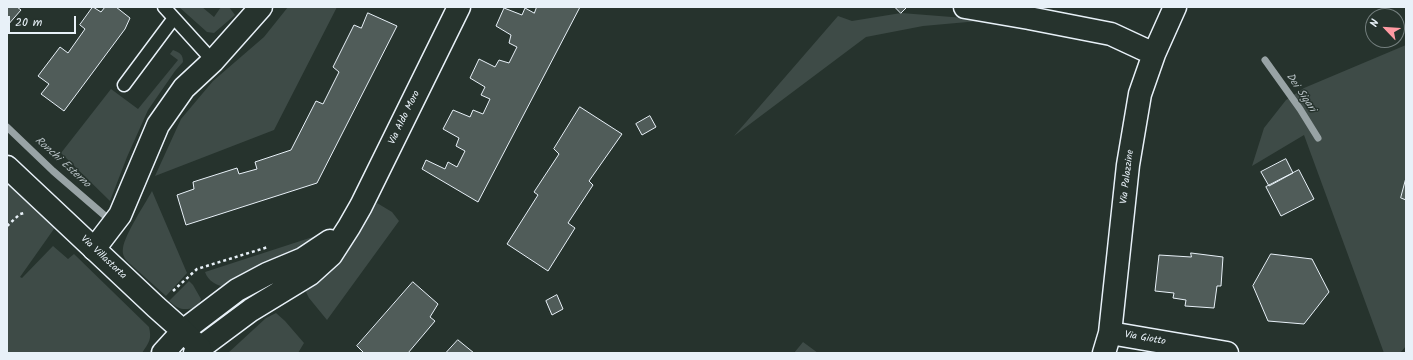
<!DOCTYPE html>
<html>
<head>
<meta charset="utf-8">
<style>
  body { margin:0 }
  #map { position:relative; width:1413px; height:360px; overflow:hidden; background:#26332d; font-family:Kalam,sans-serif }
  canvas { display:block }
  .frame { position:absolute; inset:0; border:8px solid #e8f1f8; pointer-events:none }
  .north { position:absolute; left:1365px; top:8px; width:40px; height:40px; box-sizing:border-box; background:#26332d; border:1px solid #747f7e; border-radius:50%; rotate:295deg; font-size:11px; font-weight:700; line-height:16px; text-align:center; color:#e8f1f8 }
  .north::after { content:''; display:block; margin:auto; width:14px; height:18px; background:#ff9aa2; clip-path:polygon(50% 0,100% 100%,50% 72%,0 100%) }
  .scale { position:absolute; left:8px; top:16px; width:68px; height:18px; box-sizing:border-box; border:2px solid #e8f1f8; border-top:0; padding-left:5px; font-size:12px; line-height:14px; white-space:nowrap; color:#e8f1f8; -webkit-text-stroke:3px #26332d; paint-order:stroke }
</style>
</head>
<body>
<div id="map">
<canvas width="1413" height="360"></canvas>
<div class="frame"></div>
<div class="north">N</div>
<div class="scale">20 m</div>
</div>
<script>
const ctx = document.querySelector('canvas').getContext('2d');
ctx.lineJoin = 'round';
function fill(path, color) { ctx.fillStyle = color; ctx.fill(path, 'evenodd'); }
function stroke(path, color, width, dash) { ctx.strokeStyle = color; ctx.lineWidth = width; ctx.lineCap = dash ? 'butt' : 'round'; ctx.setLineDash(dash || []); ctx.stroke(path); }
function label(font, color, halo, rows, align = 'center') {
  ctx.font = font + ' Kalam,sans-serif'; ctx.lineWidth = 3; ctx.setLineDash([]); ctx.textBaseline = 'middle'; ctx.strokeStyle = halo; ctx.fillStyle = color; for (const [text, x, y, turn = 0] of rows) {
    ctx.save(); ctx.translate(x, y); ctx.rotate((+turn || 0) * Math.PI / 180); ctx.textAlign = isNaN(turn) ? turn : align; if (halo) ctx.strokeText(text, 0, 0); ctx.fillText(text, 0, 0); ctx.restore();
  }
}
fill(new Path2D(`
  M179 7H202L214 17 221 7H229L235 15 214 33 207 32Z
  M288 7H337L274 130 155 176 181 119 213 81 264 37Z
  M901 13 990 20 923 26 866 37 734 136 838 16 852 21Z
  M1406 45V346L1400 353H1384L1304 135 1252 166 1264 128 1286 100 1304 88Z
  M173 50C180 53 183 54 183 62L175 71 148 110 127 157 110 201 61 153 111 89 138 109 178 60 170 54Z
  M7 179 56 226 20 277 22 278 53 246 68 259 74 254 149 327C152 340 149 342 142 353H7Z
  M152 191 187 273 166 296 128 262C124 258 122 254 123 248 125 234 145 204 152 191Z
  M377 203 392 212 399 221 327 320 309 298 306 292C312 274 334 264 347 250 359 237 368 219 377 203Z
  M325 233 320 238 226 287C217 286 208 281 205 272Z
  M189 281 193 285 201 299 198 307C184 310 180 311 169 301Z
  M276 313 285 321 304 343 298 353H228L266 318Z
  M803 342 818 353H794Z`), '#3e4b47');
stroke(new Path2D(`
  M1265 60 1300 109 1318 138
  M7 127 53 171 104 215`), '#98a3a5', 7);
const building = new Path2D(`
  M7 7H17L21 10 7 26Z
  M93 7 101 12 105 7H116L130 18 125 29 64 111 41 94 49 84 38 76 60 47 68 53 85 29 80 25Z
  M537 7H580L478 202 422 169 426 160 445 169 448 162 457 167 465 151 456 146 459 138 443 129 453 110 470 117 473 110 483 114 490 99 481 95 485 87 470 78 479 59 495 67 499 60 509 63 517 47 509 43 511 35 496 26 504 8 522 15 525 8 534 13Z
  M895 7H907L901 13Z
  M368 13 397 26 317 183 186 225 177 195 194 189 193 182 237 168 239 174 257 169 255 162 291 150 316 101 323 104 339 72 333 67 354 25 361 28Z
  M580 107 622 134 589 181 593 185 568 223 575 228 548 271 507 244 538 195 534 192 559 154 554 149Z
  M650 116 656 127 642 135 636 124Z
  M1286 159 1293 173 1269 186 1261 172Z
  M1299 170 1314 199 1281 216 1266 187Z
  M1406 178V200L1401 198Z
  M1191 253 1223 257 1221 286H1217L1214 308 1185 306 1186 300 1173 298 1174 293 1155 291 1159 255 1191 257Z
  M1271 254 1312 259 1329 292 1304 324 1268 321 1253 286Z
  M413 282 438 304 430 317 435 321 408 353H364L357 346Z
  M557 295 563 309 552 315 546 301Z
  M458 340 474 353H446Z`);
fill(building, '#505c59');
stroke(building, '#e8f1f8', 1);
const service = new Path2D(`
  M164 7 213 61
  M124 85 174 18`);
const minor = new Path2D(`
  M965 7 1029 18 1111 34 1154 54
  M94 249 120 215 158 125 184 88 213 61 261 7
  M183 331 237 290 267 274 303 259 330 241
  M1110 333 1227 353
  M200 348 251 310 310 274 331 255 349 227 361 206 459 7
  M1104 353 1110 333 1128 165 1140 94 1154 54 1175 7`);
const tertiary = new Path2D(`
  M7 167 156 307 183 331 200 348 195 353
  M163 353 183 331`);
stroke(service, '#e8f1f8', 15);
stroke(minor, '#e8f1f8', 25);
stroke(tertiary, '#e8f1f8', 25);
stroke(new Path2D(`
  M7 226 20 214 24 213
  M173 291 197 269 268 247`), '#e8f1f8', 2.5, [3, 3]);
stroke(service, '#26332d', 12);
stroke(minor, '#26332d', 22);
stroke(tertiary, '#26332d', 22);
label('10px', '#e8f1f8', '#26332d', [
  ["Via Aldo Moro",405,118,-64],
  ["Via Palazzine",1128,177,-83],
  ["Via Villastorta",103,258,43],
  ["Via Giotto",1145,339,10]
]);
label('italic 11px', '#b3bdc0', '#26332d', [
  ["Dei Sigari",1300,93,56],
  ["Ronchi Esterno",62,163,42]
]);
</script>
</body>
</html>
